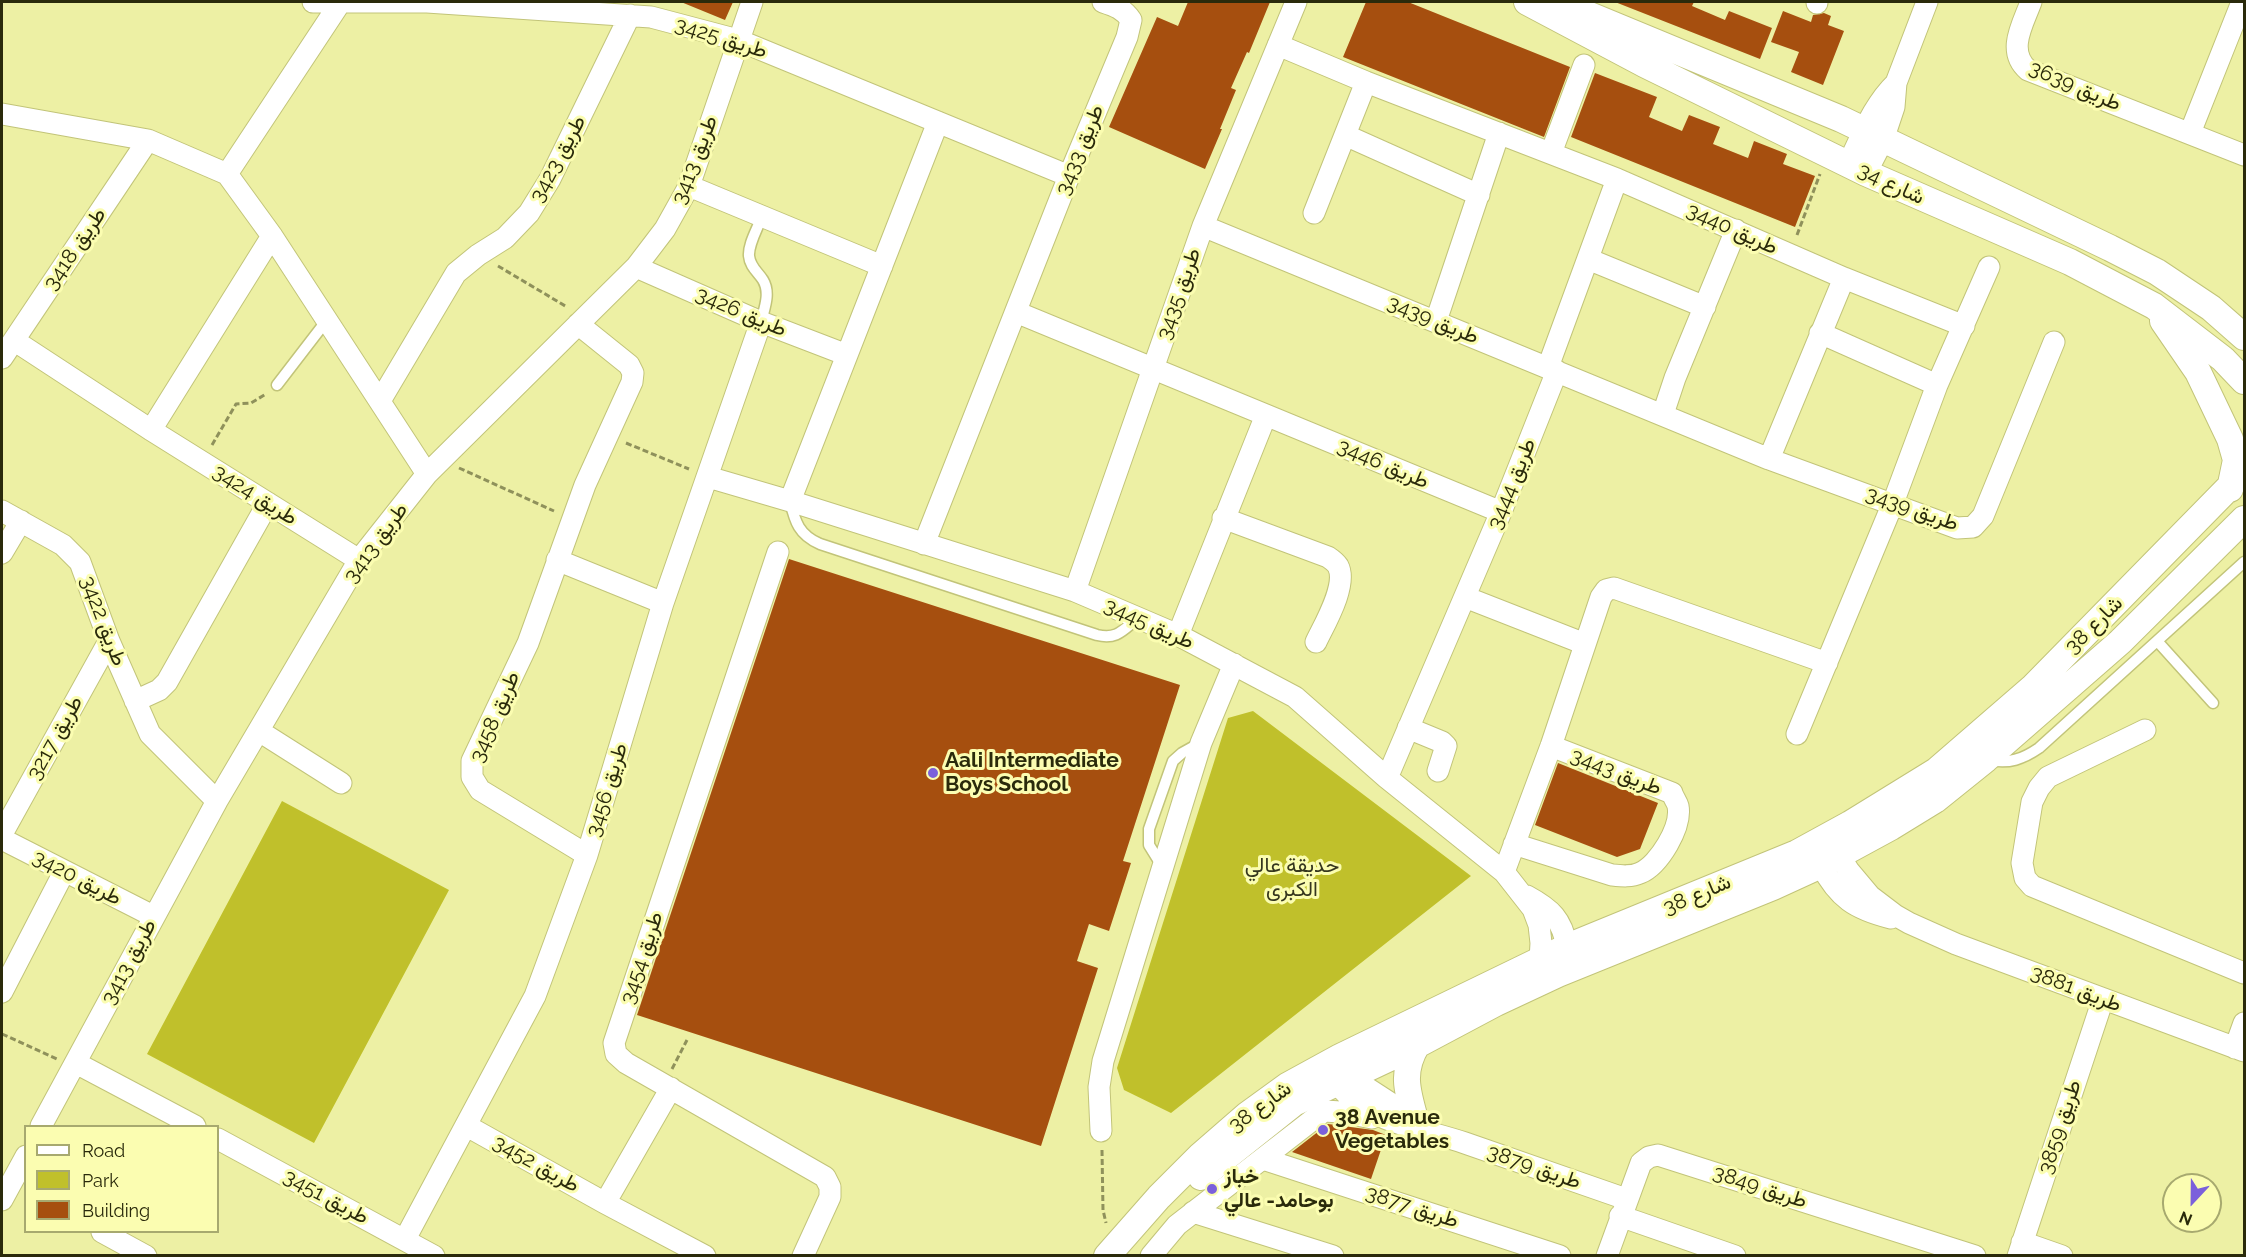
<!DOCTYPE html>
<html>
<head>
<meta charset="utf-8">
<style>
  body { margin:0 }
  #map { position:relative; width:2246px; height:1257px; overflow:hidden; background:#edf0a4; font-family:Raleway,sans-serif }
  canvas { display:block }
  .frame { position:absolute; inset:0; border:3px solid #2a2a0b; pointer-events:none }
  .legend { position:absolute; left:24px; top:1125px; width:195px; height:108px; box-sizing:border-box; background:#fbfdb1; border:2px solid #a7a96f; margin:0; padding:8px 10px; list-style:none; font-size:18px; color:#2a2a0b }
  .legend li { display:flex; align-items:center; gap:12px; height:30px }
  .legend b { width:30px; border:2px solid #a7a96f }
  .north { position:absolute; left:2162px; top:1173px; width:60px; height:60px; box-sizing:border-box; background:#fbfdb1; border:2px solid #a7a96f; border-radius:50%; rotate:202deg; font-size:16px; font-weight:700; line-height:24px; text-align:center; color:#2a2a0b }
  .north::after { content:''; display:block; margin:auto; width:21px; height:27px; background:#7b60db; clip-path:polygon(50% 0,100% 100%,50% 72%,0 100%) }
</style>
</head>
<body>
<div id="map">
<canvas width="2246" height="1257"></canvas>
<div class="frame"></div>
<ul class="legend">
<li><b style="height:8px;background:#fff"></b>Road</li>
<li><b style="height:16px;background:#c0c02b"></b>Park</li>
<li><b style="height:16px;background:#a64f0f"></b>Building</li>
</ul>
<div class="north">N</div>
</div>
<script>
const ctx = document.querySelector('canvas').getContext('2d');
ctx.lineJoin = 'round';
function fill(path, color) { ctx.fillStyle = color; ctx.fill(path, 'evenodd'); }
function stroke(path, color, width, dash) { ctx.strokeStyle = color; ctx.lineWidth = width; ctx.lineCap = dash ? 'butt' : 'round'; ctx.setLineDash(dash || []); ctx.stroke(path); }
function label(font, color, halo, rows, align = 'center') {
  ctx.font = font + ' Raleway,Vazirmatn,sans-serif'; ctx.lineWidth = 6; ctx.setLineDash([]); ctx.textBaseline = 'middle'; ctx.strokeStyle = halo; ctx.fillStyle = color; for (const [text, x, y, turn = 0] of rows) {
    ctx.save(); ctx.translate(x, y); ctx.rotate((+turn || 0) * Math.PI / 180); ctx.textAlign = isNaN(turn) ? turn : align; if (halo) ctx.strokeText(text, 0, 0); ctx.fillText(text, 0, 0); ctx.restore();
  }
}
fill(new Path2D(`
  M1253 711 1471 876 1171 1113 1124 1090 1117 1068 1228 718Z
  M282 801 449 890 314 1143 147 1054Z`), '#c0c02b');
fill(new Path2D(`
  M681 2H733L725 20Z
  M1188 2H1270L1249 53 1247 52 1231 88 1236 90 1220 129H1222L1205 169 1109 127 1157 17 1178 26Z
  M1366 2H1408L1570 67 1544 137 1343 57Z
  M1615 2H1694L1692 6 1725 20 1729 11 1772 28 1760 59Z
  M1783 11 1811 22 1813 15 1824 13 1831 16 1828 25 1844 31 1823 85 1791 72 1799 52 1771 42Z
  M1595 73 1657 97 1649 117 1682 131 1689 115 1720 127 1713 144 1748 158 1754 141 1787 154 1783 164 1815 176 1795 227 1571 137Z
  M789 559 1180 685 1123 861 1131 863 1109 931 1089 924 1077 961 1098 968 1041 1146 637 1015Z
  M1558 763 1658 803 1640 849 1617 857 1535 825Z
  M1328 1124 1373 1130 1386 1135 1371 1179 1292 1152Z`), '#a64f0f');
const service = new Path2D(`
  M761 322C764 309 771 293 763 280 758 272 750 267 749 256 748 244 758 228 762 216
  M277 385 327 320
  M790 501C795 522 799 535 820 544L1097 635C1117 640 1123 630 1138 618
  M2158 642 2213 703
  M1990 760C2009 764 2023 759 2039 748L2244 562
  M1162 866 1149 845V829L1173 761 1182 753 1200 743`);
const minor = new Path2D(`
  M313 2H427L651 17 738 40 1069 176
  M2031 2C2023 24 2006 51 2028 70L2244 155
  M1817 3V2
  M1278 45 1366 82 1617 179 1844 278 1964 326
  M2 114 148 140 227 174 272 236 427 474
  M2190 133 2242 2
  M1345 135 1479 195
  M1551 153 1584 65
  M1848 164C1862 136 1873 105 1896 83
  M1866 173 1883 140 1894 107 1896 83 1927 2
  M227 174 340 3
  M689 186 882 266
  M1314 213 1366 82
  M1203 226 1769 459 1957 528 1973 527 1983 516 2054 342
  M1588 259 1705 307
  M636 267 761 322 847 355
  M1016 312 1501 512
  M1436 321 1499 133
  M578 324 629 365 633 373 632 382 585 485 528 643 472 761V777L480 790 587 855
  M1820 333 1937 385
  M15 341 151 430 359 560
  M2 358 148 140
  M1548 367 1617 179
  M380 401 456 273 478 255 505 238 529 213 550 179 630 15
  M1663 414 1675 378 1736 230
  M151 430 272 236
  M1769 459 1844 278
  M708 477 790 501 1075 591 1178 635 1295 697 1387 778 1504 872 1533 909 1539 925 1541 943 1540 960
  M790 501 938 122
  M2 511 63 545 80 562 109 641 150 734 217 801
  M1223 518 1328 557C1331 559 1336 563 1338 566 1348 585 1324 625 1316 642
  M924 544 1069 176 1127 37 1131 20C1124 9 1115 6 1103 2
  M778 552 614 1043 616 1054 626 1063 825 1177 830 1187V1197L803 1256
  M2 553 21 521
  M557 560 663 603
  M1075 591 1203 226 1296 2
  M1465 597 1585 644
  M1178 635 1266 415
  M135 701 159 690 167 682 268 503
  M1408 728 1442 742 1446 746 1438 771
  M2145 730 2048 777 2039 788 2032 802 2022 863 2025 878 2032 886 2244 973
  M259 731 341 783
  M1797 734 1893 503 1937 385 1989 267
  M1387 778 1501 512 1557 371
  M2 834 109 641
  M2 839 153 916
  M1514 844 1612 875C1622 876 1631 877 1640 873 1659 865 1682 827 1678 806 1677 802 1673 797 1672 793L1551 746
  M1825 849 1839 855 1849 871 1870 896 1895 915 1909 923 1956 944 2244 1051
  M1827 852 1821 865C1838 898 1855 909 1891 918
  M1504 872 1551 746 1601 597 1606 590 1614 588 1827 663
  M1527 896C1551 909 1562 919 1567 947
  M2 992 64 872
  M2235 1048 2244 1023
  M76 1063 195 1126
  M1350 1077 1421 1123
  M1337 1084C1372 1124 1417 1127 1465 1143 1518 1161 1572 1180 1626 1199
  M41 1126 217 801 359 560 427 474 636 267 665 229 689 186 752 2
  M467 1126 605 1203 705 1256
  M1101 1131 1099 1087 1103 1061 1201 743 1234 664
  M218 1139 434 1256
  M1263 1159 1560 1256
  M2 1200 26 1156
  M605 1203 671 1088
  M1193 1212 1333 1256
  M1620 1216 1735 1256
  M102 1232 146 1256
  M405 1239 535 996 587 855 663 603 761 322
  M2022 1242 2062 1256
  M1151 1256 1177 1225 1324 1111 1341 1112 1372 1118
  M1607 1256 1641 1163 1649 1157 1658 1155 1975 1256
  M2018 1256 2103 999`);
const tertiary = new Path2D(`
  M1527 2 1644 64 1866 173 2070 262 2154 306 2223 359 2244 381
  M1558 2 1841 119 2110 248 2157 272 2211 308 2244 337
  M2163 321 2198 372 2230 439 2236 460 2230 489
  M1415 1119C1407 1091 1401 1071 1417 1045
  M1201 1177 1294 1103 1417 1045 1496 1003 1558 974 1773 887 1821 865 1891 827 1935 800 1986 759 2120 642 2244 519
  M1107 1256 1159 1197 1201 1155 1247 1115 1287 1086 1340 1057 1567 947 1797 853 1850 824 1936 771 2033 687 2244 472`);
stroke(service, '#c2c479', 13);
stroke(minor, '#c2c479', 23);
stroke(tertiary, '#c2c479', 28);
stroke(new Path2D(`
  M1797 235 1820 174
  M498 266 567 307
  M626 443 689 469
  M212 445 236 404 251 403 266 394
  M459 468 554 511
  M2 1034 57 1059
  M672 1069 687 1040
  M1102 1150 1103 1210 1106 1223`), '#8f915b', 3, [6, 3]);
stroke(service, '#fff', 10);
stroke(minor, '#fff', 21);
stroke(tertiary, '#fff', 26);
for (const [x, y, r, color] of [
  [933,773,6,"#7b60db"],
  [1323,1130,6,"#7b60db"],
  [1212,1189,6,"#7b60db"]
]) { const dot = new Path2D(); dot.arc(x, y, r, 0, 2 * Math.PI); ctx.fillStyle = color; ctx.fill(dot); stroke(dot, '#fbfdb1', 2); }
label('21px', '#2a2a0b', '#fbfdb1', [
  ["طريق 3425",721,38,17],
  ["طريق 3639",2075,86,23],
  ["طريق 3433",1080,150,-68],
  ["طريق 3423",558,159,-62],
  ["طريق 3413",695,160,-69],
  ["شارع 34",1891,184,25],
  ["طريق 3440",1732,229,24],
  ["طريق 3418",75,249,-56],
  ["طريق 3435",1179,294,-71],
  ["طريق 3426",741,312,23],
  ["طريق 3439",1433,320,22],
  ["طريق 3446",1383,464,23],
  ["طريق 3444",1512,484,-68],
  ["طريق 3424",255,495,32],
  ["طريق 3439",1912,509,19],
  ["طريق 3413",376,543,-54],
  ["طريق 3422",103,621,69],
  ["طريق 3445",1149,624,24],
  ["شارع 38",2094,625,-45],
  ["طريق 3458",495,717,-67],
  ["طريق 3217",55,738,-61],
  ["طريق 3443",1616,772,21],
  ["طريق 3456",607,790,-73],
  ["طريق 3420",77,878,27],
  ["شارع 38",1697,895,-23],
  ["طريق 3454",642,958,-72],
  ["طريق 3413",129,962,-62],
  ["طريق 3881",2076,989,21],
  ["شارع 38",1260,1107,-36],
  ["طريق 3859",2060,1127,-72],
  ["طريق 3452",536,1164,29],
  ["طريق 3879",1534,1167,19],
  ["طريق 3849",1760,1187,18],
  ["طريق 3451",326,1197,28],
  ["طريق 3877",1412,1207,18]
]);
label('bold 21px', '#2a2a0b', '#fbfdb1', [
  ["Aali Intermediate",945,761],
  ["Boys School",945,785],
  ["38 Avenue",1335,1118],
  ["Vegetables",1335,1142],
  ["خباز",1224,1177],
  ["بوحامد- عالي",1224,1201]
], 'left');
label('21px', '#35361e', '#fbfdb1', [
  ["حديقة عالي",1292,866],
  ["الكبرى",1292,890]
]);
</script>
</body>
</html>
